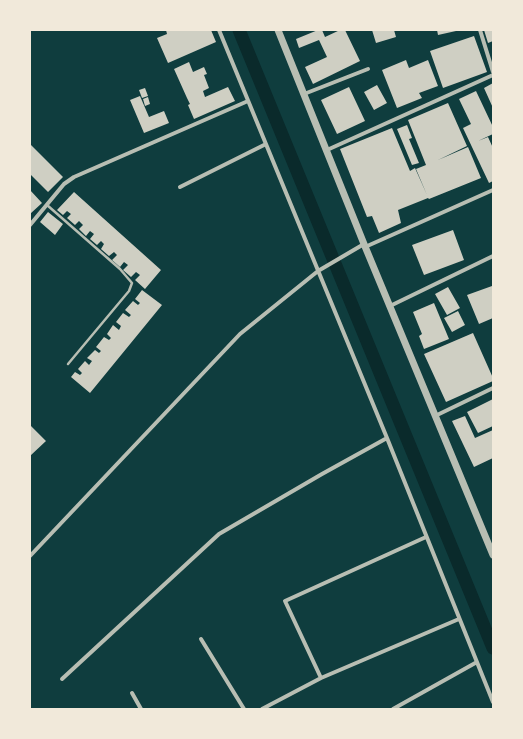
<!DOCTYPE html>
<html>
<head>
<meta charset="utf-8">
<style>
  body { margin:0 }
  #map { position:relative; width:523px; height:739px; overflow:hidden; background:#0f3d3e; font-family:Mulish,sans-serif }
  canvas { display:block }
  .frame { position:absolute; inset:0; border:31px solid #f1e9da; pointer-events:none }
</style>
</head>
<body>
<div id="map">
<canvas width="523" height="739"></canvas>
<div class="frame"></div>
</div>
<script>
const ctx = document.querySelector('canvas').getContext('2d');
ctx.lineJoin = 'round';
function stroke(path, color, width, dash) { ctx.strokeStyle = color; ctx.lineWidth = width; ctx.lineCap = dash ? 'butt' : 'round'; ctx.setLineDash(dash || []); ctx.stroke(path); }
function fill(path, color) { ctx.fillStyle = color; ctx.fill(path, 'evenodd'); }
stroke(new Path2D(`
  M239 30 493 648`), '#0a2a2b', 13);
fill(new Path2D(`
  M166 30H211L216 42 168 63 157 38 167 34Z
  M318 30H322L325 37 340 30H345L360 61 313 84 305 67 327 57 319 40 299 48 296 39Z
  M372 30H394L396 37 376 43Z
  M437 30H456V31L438 35Z
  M484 30H493V41L488 43Z
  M474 36 487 72 443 88 430 51Z
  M406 60 409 68 428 60 438 86 419 93 422 98 397 108 382 70Z
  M189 62 193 72 204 67 207 74 204 75 209 88 203 91 205 97 228 87 235 101 194 119 188 105 190 104 187 98 174 69Z
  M493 83V108L484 88Z
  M377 85 387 103 374 110 364 92Z
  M349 87 365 121 337 134 321 100Z
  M145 88 148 96 142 98 139 90Z
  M476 91 493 127V134L478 141 488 137 493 148V181L489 183 463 128 471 124 459 99Z
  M140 96 149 117 164 111 169 123 144 133 130 100Z
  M148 97 150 104 145 106 143 99Z
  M448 103 467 146 438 160 468 147 481 178 429 199 428 198 398 210 401 223 379 233 372 216 367 217 340 149 392 128 410 171 415 168 427 195 416 169 426 165 408 120Z
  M407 125 412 138 409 139 419 163 412 165 397 129Z
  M30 144 63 177 48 192 30 174Z
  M30 190 42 203 30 214Z
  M74 192 161 270 145 289 135 280 140 275 136 272 131 277 123 270 128 265 124 262 120 267 112 260 117 255 114 252 109 256 101 249 104 244 101 241 97 245 90 239 94 234 90 231 86 236 79 229 83 225 79 221 75 225 67 218 71 214 67 211 63 215 57 210Z
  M48 212 63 224 55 235 40 222Z
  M453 230 464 260 424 275 412 245Z
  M492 286 493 318 479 324 467 295Z
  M448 287 460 308 447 315 435 294Z
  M142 290 162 305 90 393 71 377 75 372 80 375 82 373 78 369 85 361 89 365 92 361 87 358 95 350 99 353 101 351 96 347 104 337 109 340 111 338 107 334 113 325 119 330 121 326 116 322 123 313 129 317 131 315 125 310 133 301 138 305 140 303 135 299Z
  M434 303 449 339 424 349 419 336 422 334 413 312Z
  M458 311 465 325 452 332 444 318Z
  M473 333 493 378V381L446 402 424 354Z
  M493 399V426L478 433 467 412Z
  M465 416 475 438 493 430V458L474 467 452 421Z
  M31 426 46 441 30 456V427Z`), '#cfcfc3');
stroke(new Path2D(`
  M47 205 120 269 132 283 129 291 68 364`), '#b8beb3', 2.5);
stroke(new Path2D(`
  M219 30 387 438 493 702
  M480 30 493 72
  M304 94 368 69
  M327 150 493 75
  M180 187 266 144
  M30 225 64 184 74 177 248 101
  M365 247 493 190
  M390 306 493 256
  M435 416 493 388
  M30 556 240 334 318 271 364 244
  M201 639 244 709
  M321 678 285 601 426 537
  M62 679 219 534 322 474 387 438
  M132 693 141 709
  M262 709 321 678 459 619
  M393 709 477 662`), '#b8beb3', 4);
stroke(new Path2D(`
  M278 30 364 244 493 555`), '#b8beb3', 7);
</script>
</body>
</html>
